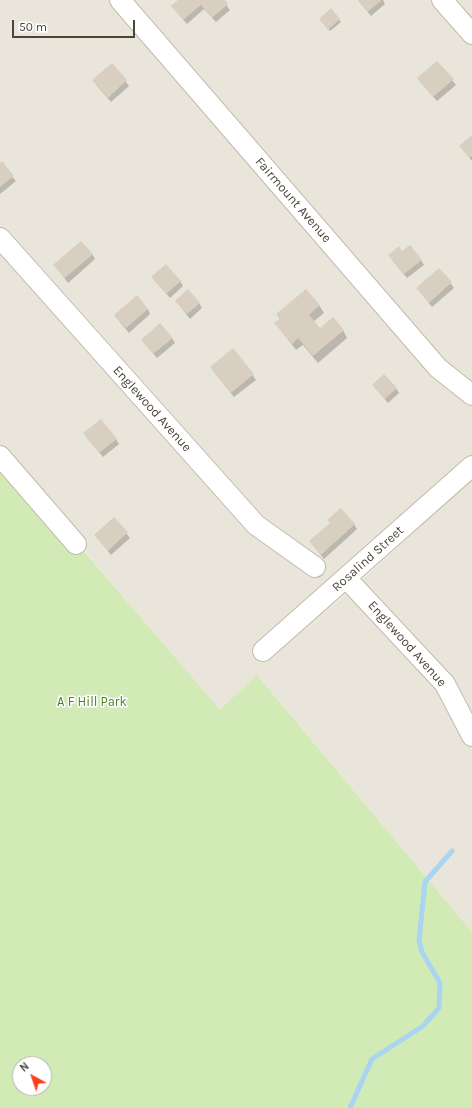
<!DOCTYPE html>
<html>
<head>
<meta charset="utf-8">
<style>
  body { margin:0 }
  #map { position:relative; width:472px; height:1108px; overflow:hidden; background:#f6f3ec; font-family:Karla,sans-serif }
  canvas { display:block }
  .north { position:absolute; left:12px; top:1056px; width:40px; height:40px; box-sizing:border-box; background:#fff; border:1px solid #b7b4b0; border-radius:50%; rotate:320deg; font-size:11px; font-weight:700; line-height:16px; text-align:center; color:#4b4439 }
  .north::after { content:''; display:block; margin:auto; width:14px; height:18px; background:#fc3f1d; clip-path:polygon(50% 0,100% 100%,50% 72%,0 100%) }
  .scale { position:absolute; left:12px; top:20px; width:123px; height:18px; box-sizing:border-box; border:2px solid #4b4439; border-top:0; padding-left:5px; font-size:12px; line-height:14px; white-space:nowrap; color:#4b4439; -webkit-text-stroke:3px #fff; paint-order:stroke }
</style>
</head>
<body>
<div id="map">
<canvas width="472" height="1108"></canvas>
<div class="north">N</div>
<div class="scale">50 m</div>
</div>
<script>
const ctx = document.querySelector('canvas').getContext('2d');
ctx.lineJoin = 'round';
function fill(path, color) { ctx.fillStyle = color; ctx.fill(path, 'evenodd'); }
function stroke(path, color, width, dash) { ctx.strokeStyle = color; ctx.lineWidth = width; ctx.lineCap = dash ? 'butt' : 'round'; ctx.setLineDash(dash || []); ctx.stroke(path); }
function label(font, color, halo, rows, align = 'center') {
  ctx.font = font + ' Karla,sans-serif'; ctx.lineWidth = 3; ctx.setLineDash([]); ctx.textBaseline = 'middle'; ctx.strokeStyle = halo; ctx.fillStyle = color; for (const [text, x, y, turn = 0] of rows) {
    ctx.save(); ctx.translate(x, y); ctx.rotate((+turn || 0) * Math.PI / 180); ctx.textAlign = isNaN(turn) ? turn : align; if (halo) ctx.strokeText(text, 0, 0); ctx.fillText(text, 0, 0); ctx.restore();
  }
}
fill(new Path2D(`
  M0 0H472V475L299 637 472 479V932L258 676 220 711 0 451Z`), '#eae5da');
fill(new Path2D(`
  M0 453 220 710 257 675 472 932V1108H0ZM20 1064H44V1088H20Z`), '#d2eab5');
fill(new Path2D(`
  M179 0H223L230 10 216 22 204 9 187 24 172 6Z
  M358 0H383L385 4 371 16Z
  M331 10 341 22 330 31 321 21Z
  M437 62 456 85 437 101 418 79Z
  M112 64 129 86 111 102 96 85Z
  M472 137V161L461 147Z
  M0 165 16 181 0 194Z
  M402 252 421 260 424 265 407 278 392 260Z
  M92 254 95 259 68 283 55 265Z
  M439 269 454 288 432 307 418 289Z
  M152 277 180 281 183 286 170 298Z
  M176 301 199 303 202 308 190 319Z
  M319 305 324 313 313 322 320 329 343 330 347 338 318 363 303 345 296 350 276 324 280 320 277 314Z
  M148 309 150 314 129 333 115 316Z
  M172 338 175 343 157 358 146 345Z
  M233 349 256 380 234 397 214 372Z
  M373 385 396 388 399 393 388 403Z
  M87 438 116 439 119 444 103 457Z
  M114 518 130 538 111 555 95 535Z
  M354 524 357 529 324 559 310 541Z`), '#0003');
stroke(new Path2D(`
  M350 1108 372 1059 423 1026 439 1008 440 983 422 952 419 941 425 882 452 851`), '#a9d4f2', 5);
fill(new Path2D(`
  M178 0H225L228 4 212 18 201 5 183 20 171 6Z
  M358 0H382L367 12Z
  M331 8 340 19 328 30 319 19Z
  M437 61 454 79 433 97 417 78Z
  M112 63 127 80 108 98 92 80Z
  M472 135V156L470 158 459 146Z
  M2 161 14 176 0 187V163Z
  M81 241 93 254 65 278 53 265Z
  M410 245 422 260 404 274 388 255 399 246 402 251Z
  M166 264 181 281 166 294 151 277Z
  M439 268 452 282 429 303 416 288Z
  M188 289 200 303 187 314 175 301Z
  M306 289 320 305 309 315 320 328 333 317 344 330 313 356 298 338 292 344 274 323 280 319 276 314Z
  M137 295 148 309 126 328 114 315Z
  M160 323 173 338 153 354 141 340Z
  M233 348 254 374 231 393 210 367Z
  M384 374 397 388 385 399 372 385Z
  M101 419 117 439 99 453 83 433Z
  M341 508 355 524 321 555 309 541 330 523 327 520Z
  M114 517 128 532 108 551 94 535Z`), '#d8cfc1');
const minor = new Path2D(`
  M120 0 438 368 472 395
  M442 0 472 34
  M0 238 256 525 315 567
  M0 456 76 544
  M346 578 445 684 472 736
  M263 651 472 466`);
stroke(minor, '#c2bbae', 22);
stroke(minor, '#fff', 20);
label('13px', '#4b4439', '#fff', [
  ["Fairmount Avenue",293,200,49],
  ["Englewood Avenue",152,409,48],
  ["Rosalind Street",368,559,-42],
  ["Englewood Avenue",407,644,48]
]);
label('13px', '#4a7f2a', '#fff', [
  ["A F Hill Park",92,702]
]);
</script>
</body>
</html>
